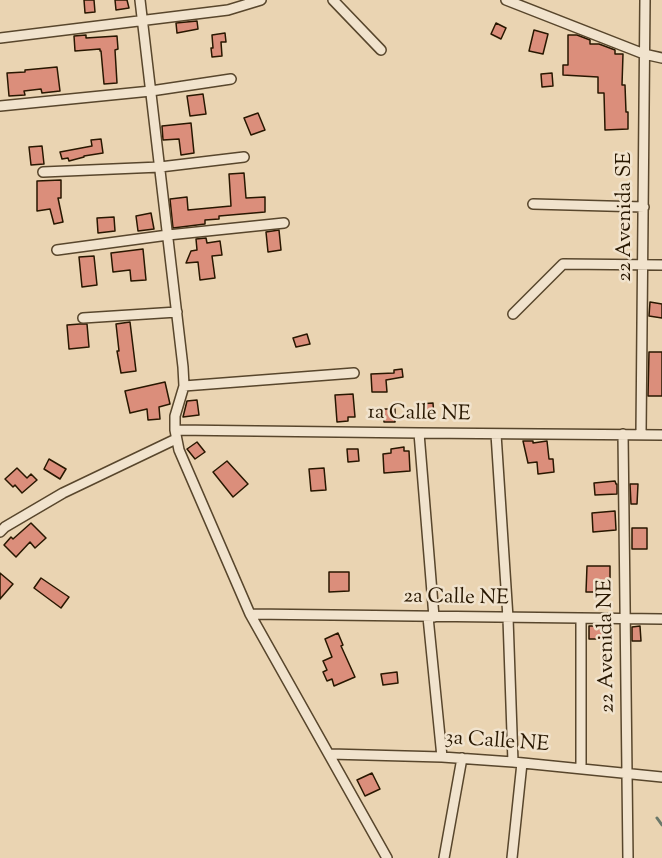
<!DOCTYPE html>
<html>
<head>
<meta charset="utf-8">
<style>
  body { margin:0 }
  canvas { display:block; background:#ead4b2 }
</style>
</head>
<body>
<canvas width="662" height="858"></canvas>
<script>
const ctx = document.querySelector('canvas').getContext('2d');
ctx.lineJoin = 'round';
function stroke(path, color, width, dash) { ctx.strokeStyle = color; ctx.lineWidth = width; ctx.lineCap = dash ? 'butt' : 'round'; ctx.setLineDash(dash || []); ctx.stroke(path); }
function fill(path, color) { ctx.fillStyle = color; ctx.fill(path, 'evenodd'); }
function label(font, color, halo, rows, align = 'center') {
  ctx.font = font + ' "Sorts Mill Goudy",serif'; ctx.lineWidth = 5; ctx.setLineDash([]); ctx.textBaseline = 'middle'; ctx.strokeStyle = halo; ctx.fillStyle = color; for (const [text, x, y, turn = 0] of rows) {
    ctx.save(); ctx.translate(x, y); ctx.rotate((+turn || 0) * Math.PI / 180); ctx.textAlign = isNaN(turn) ? turn : align; if (halo) ctx.strokeText(text, 0, 0); ctx.fillText(text, 0, 0); ctx.restore();
  }
}
stroke(new Path2D(`
  M657 818 662 825`), '#6b786a', 3);
const building = new Path2D(`
  M84 0H94L95 12 85 13Z
  M115 0H127L129 8 116 10Z
  M197 21 198 29 177 33 176 23Z
  M496 23 506 28 501 39 491 34Z
  M534 30 548 34 543 54 529 51Z
  M225 33 226 42H221L222 56 212 57 211 48H213L212 35Z
  M86 35V38L117 36 118 49 115 50 117 83 104 84 101 51H100V49L75 51 74 36Z
  M568 35H577L590 40V44H599L615 50V54H623L622 85H625L626 112H628V129L605 130 604 93H598V77L563 75V65H568Z
  M57 67 60 91 42 93 41 89 24 91 25 95 9 96 7 73 25 72V70Z
  M552 73 553 86 542 87 541 74Z
  M203 94 206 114 190 116 187 96Z
  M258 113 265 130 251 135 244 118Z
  M191 123 194 153 181 155 179 139 163 140 162 126Z
  M101 139 103 153 84 156V157L69 161 68 158 62 159 60 152 92 146 91 140Z
  M42 146 44 164 31 165 29 147Z
  M244 173 246 198 265 197V212L219 216V219L205 220V224L173 228 170 199 187 197 188 210 231 206 229 174Z
  M61 180V198H58L63 222 54 224 50 209 37 211V181Z
  M151 213 154 229 138 231 136 216Z
  M114 217 115 231 98 233 97 218Z
  M279 230 281 250 268 252 266 232Z
  M206 238 207 243 220 241 222 255 212 256 215 278 200 280 198 262 186 263 191 251 197 250 196 239Z
  M143 249 146 280 131 281 130 270 113 272 111 253Z
  M94 256 97 285 82 287 79 257Z
  M650 302 662 304V318L649 316Z
  M130 322 136 371 121 373 117 351H119L116 324Z
  M80 324H87L89 347 69 349 67 325Z
  M307 334 310 344 296 347 293 338Z
  M649 352H662V396H648Z
  M402 369 403 377 386 380 387 392H372L371 374 394 373V370Z
  M165 382 170 404 159 407 160 419 148 420 147 409 130 413 125 391Z
  M353 394 355 417H348V421L337 422 335 395Z
  M197 400 199 415 183 417 187 401Z
  M433 403 434 417 420 418 419 404Z
  M383 409H395V422H384Z
  M523 441H533V443L547 441 549 459H553L554 472 538 474 537 462 528 463Z
  M197 442 205 452 195 459 187 449Z
  M404 447V451H409L410 471 384 473 383 454 391 453V449Z
  M347 449H358L359 461 348 462Z
  M49 459 66 469 60 479 44 469Z
  M227 461 248 484 233 497 213 472Z
  M17 468 27 478 31 474 37 480 22 493 15 485 13 487 5 479Z
  M324 468 326 490 311 491 309 469Z
  M615 481 616 484H617V494L595 495 594 483Z
  M630 484H638L637 504H631Z
  M615 511 616 530 593 532 592 513Z
  M31 523 46 538 35 548 30 542 16 557 4 545 11 537 13 539Z
  M632 528H647V549H632Z
  M587 566H610V590H598V592H586Z
  M329 572H349V591L329 592Z
  M0 573 13 584 0 599Z
  M41 578 69 597 61 608 34 588Z
  M589 626H603V639H589Z
  M640 626 641 641H632V627Z
  M338 633 343 645 341 646 355 677 334 686 332 679 327 681 323 672 327 670 323 661 332 657 325 639Z
  M397 672 398 683 383 685 381 674Z
  M372 773 380 789 365 796 357 780Z`);
fill(building, '#db8e7b');
stroke(building, '#281700', 1.5);
const street = new Path2D(`
  M140 0 183 367 184 386 175 416V430L179 450 250 614 387 858
  M333 0 381 50
  M506 0 644 54 662 58
  M0 38 228 10 261 0
  M0 106 151 91 231 79
  M43 172 160 167 244 157
  M533 204 644 207
  M57 250 168 235 284 223
  M513 314 563 264 662 265
  M83 318 177 312
  M184 386 354 373
  M175 430 419 433 662 435
  M419 433 434 617
  M496 434 508 618 513 762
  M623 434 628 858
  M641 434 645 0
  M0 532 5 527 63 493 176 439
  M250 614 662 619
  M428 617 442 757
  M581 619V768
  M330 754 442 757 513 762 662 777
  M444 858 462 758
  M512 858 522 763`);
stroke(street, '#58462c', 12);
stroke(street, '#f1e3cd', 9);
label('21px', '#281700', '#f1e3cd', [
  ["22 Avenida SE",626,217,-90],
  ["1a Calle NE",419,415,1],
  ["2a Calle NE",456,599,1],
  ["22 Avenida NE",608,646,-91],
  ["3a Calle NE",497,743,4]
]);
</script>
</body>
</html>
